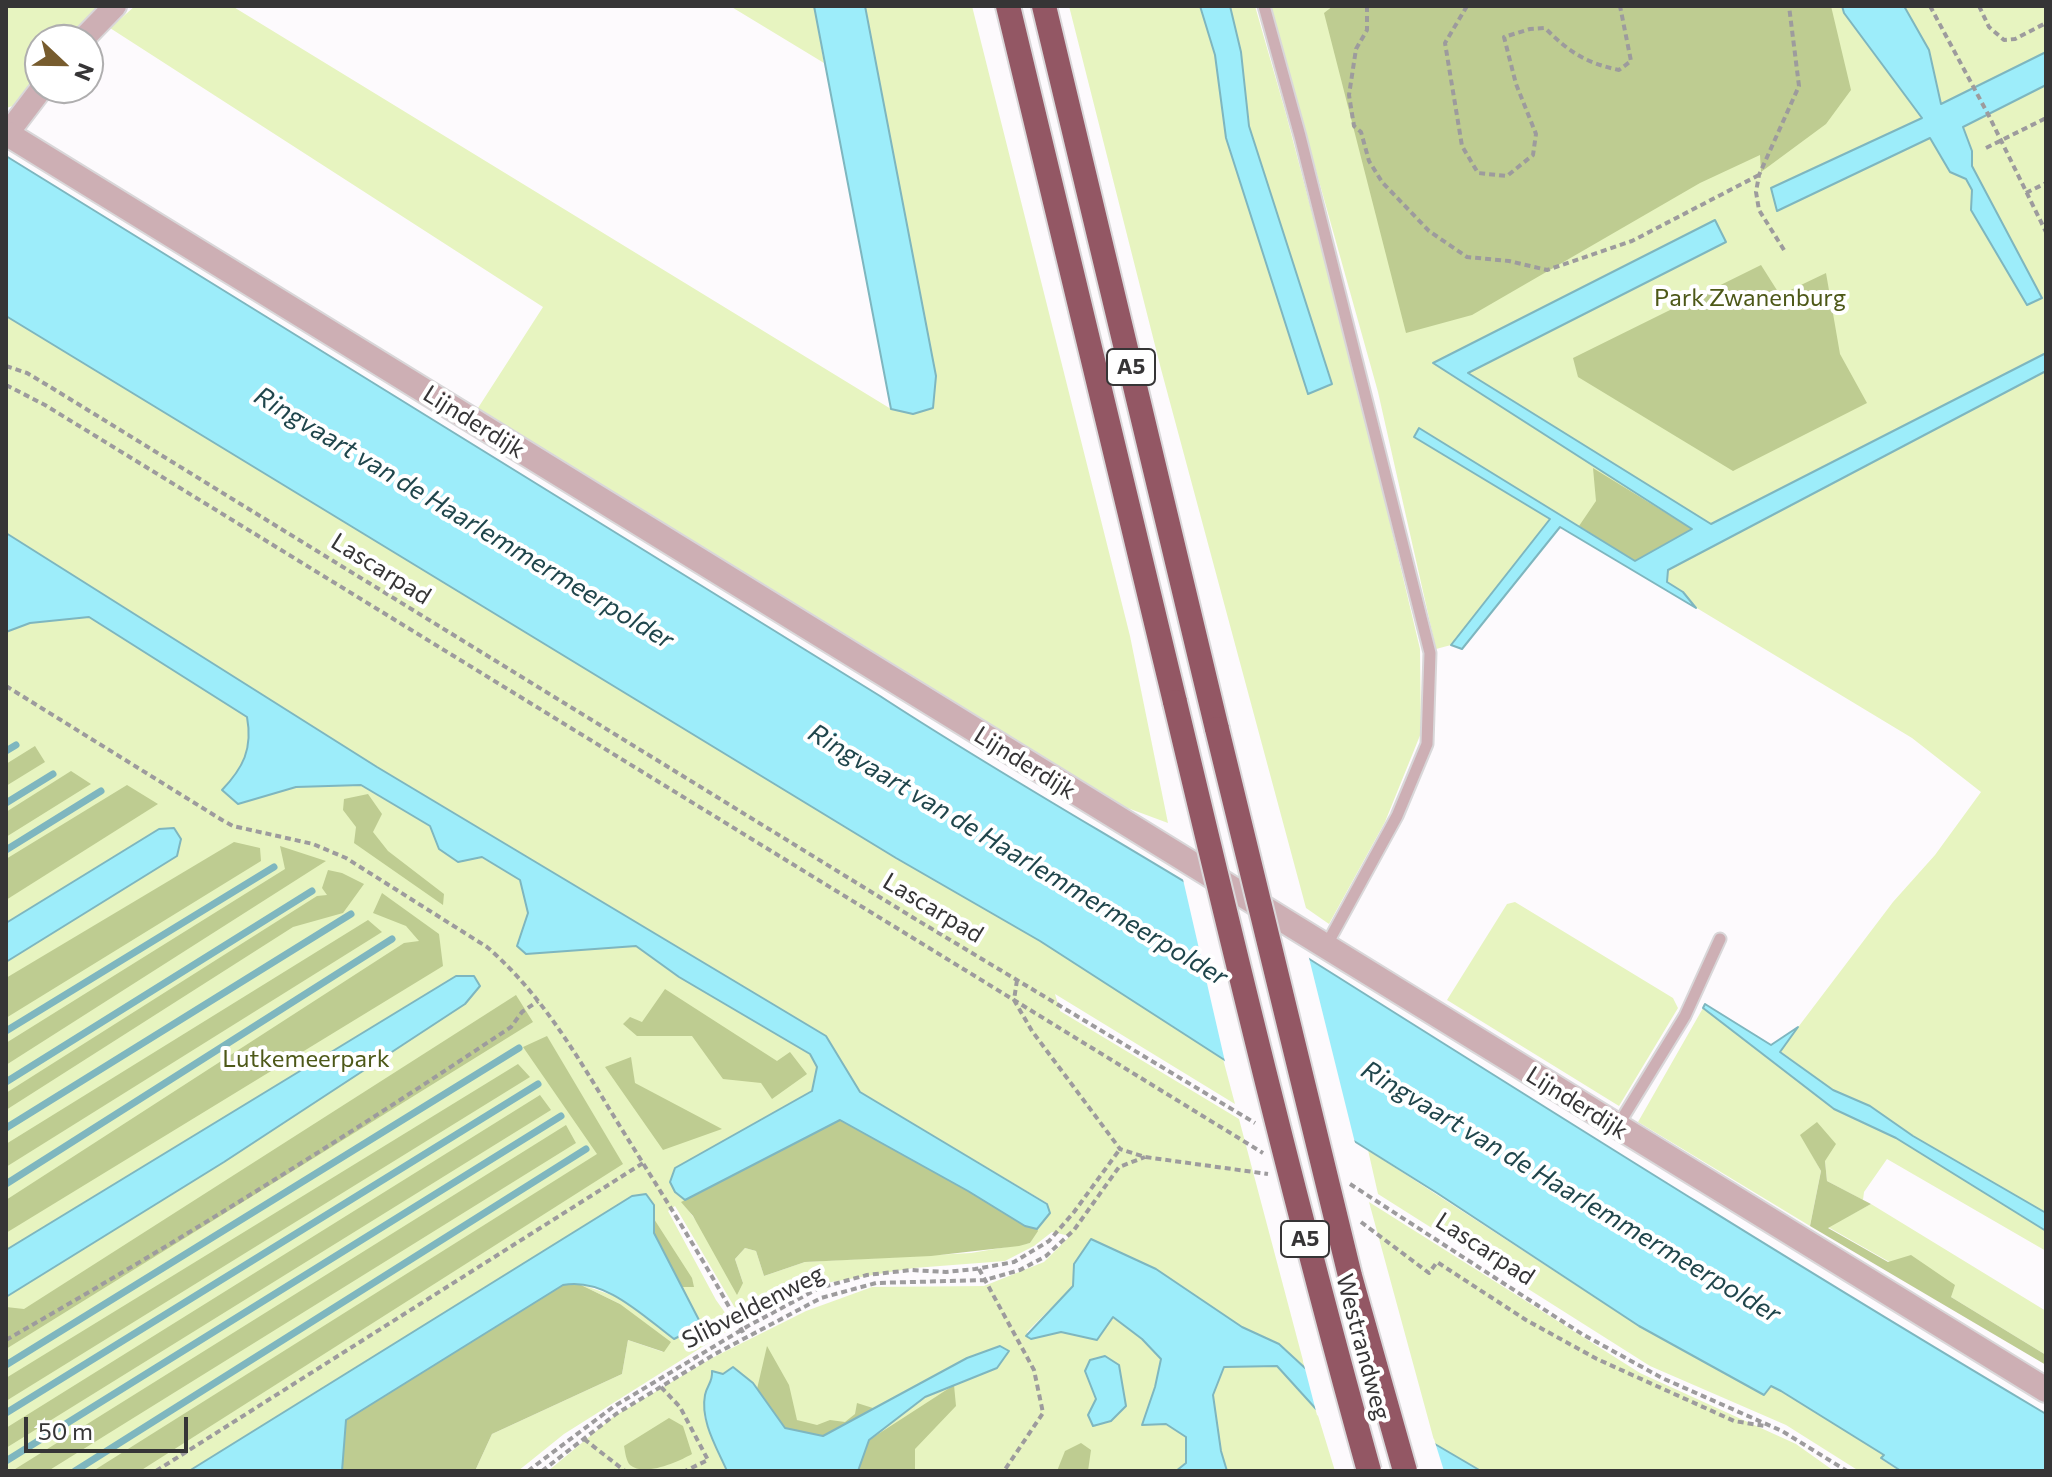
<!DOCTYPE html>
<html>
<head>
<meta charset="utf-8">
<style>
  body { margin:0 }
  #map { position:relative; width:2052px; height:1477px; overflow:hidden; background:#fdfafd; font-family:Commissioner,sans-serif }
  canvas { display:block }
  .frame { position:absolute; inset:0; border:8px solid #363536; pointer-events:none }
  .north { position:absolute; left:24px; top:24px; width:80px; height:80px; box-sizing:border-box; background:#fff; border:2px solid #afaeaf; border-radius:50%; rotate:112deg; font-size:22px; font-weight:700; line-height:32px; text-align:center; color:#363536 }
  .north::after { content:''; display:block; margin:auto; width:28px; height:36px; background:#775c2e; clip-path:polygon(50% 0,100% 100%,50% 72%,0 100%) }
  .scale { position:absolute; left:24px; top:1417px; width:164px; height:36px; box-sizing:border-box; border:4px solid #363536; border-top:0; padding-left:10px; font-size:24px; line-height:28px; white-space:nowrap; color:#363536; -webkit-text-stroke:6px #fff; paint-order:stroke }
</style>
</head>
<body>
<div id="map">
<canvas width="2052" height="1477"></canvas>
<div class="frame"></div>
<div class="north">N</div>
<div class="scale">50 m</div>
</div>
<script>
const ctx = document.querySelector('canvas').getContext('2d');
ctx.lineJoin = 'round';
function fill(path, color) { ctx.fillStyle = color; ctx.fill(path, 'evenodd'); }
function stroke(path, color, width, dash) { ctx.strokeStyle = color; ctx.lineWidth = width; ctx.lineCap = dash ? 'butt' : 'round'; ctx.setLineDash(dash || []); ctx.stroke(path); }
function label(font, color, halo, rows, align = 'center') {
  ctx.font = font + ' Commissioner,sans-serif'; ctx.lineWidth = 8; ctx.setLineDash([]); ctx.textBaseline = 'middle'; ctx.strokeStyle = halo; ctx.fillStyle = color; for (const [text, x, y, turn = 0] of rows) {
    ctx.save(); ctx.translate(x, y); ctx.rotate((+turn || 0) * Math.PI / 180); ctx.textAlign = isNaN(turn) ? turn : align; if (halo) ctx.strokeText(text, 0, 0); ctx.fillText(text, 0, 0); ctx.restore();
  }
}
fill(new Path2D(`
  M6 6H106L75 40H40V79L16 105 6 108Z
  M135 6H232L891 409 913 414 936 375 865 6H972L1130 636 1168 823 1114 803 478 408 543 307 110 28Z
  M730 6H814L824 63Z
  M1069 6H1200L1215 55 1226 139 1308 394 1332 384 1249 126 1241 52 1230 6H1255L1286 114 1359 392 1420 649 1421 733 1385 822 1329 924 1306 908 1161 369Z
  M1270 6H2046V1213L1913 1136 1870 1106 1833 1090 1780 1051 1893 902 1935 855 1981 792 1912 738 1551 520 1451 645 1436 649 1378 392Z
  M6 316 896 858 1040 941 1223 1059 1235 1104 1055 994 1060 1011 1239 1119 1305 1368 1279 1344 1242 1327 1156 1269 1092 1239 1074 1264 1073 1286 1027 1332 1031 1339 1061 1332 1097 1340 1113 1317 1142 1339 1161 1359 1155 1387 1142 1425 1166 1424 1186 1437V1463L1176 1471H858L869 1440 925 1397 997 1368 967 1358 823 1436 723 1374 712 1372 713 1381 704 1417 727 1471H548L613 1417 712 1358 806 1311 872 1287 984 1286 1044 1262 1070 1236 1052 1232 1034 1246 1005 1261 914 1268 808 1286 742 1320 675 1206 668 1211 716 1300 731 1321 729 1330 564 1434 518 1471H475L492 1434 622 1374 628 1340 663 1352 620 1304 577 1283 620 1298 674 1339 680 1336 690 1340 694 1330 654 1233 208 1471H6ZM826 1036 859 1092 1047 1203 1050 1213 1037 1229 1030 1243 971 1253 805 1262 764 1276 756 1251 745 1248 735 1259 743 1283 682 1202 685 1200 675 1192 832 1081Z
  M1515 902 1673 998 1678 1008 1619 1106 1447 1000 1507 904Z
  M1703 1008 1834 1108 1896 1138 2046 1231V1251L1887 1159 1864 1192 1863 1200 1827 1181 1825 1161 1801 1135 1821 1171 1810 1226 1638 1122Z
  M1368 1150 1639 1326 1764 1394 1771 1386 1781 1391 1885 1455 1881 1459 1900 1471H1859L1786 1425 1650 1366 1378 1194Z
  M1369 1202 1640 1373 1796 1444 1834 1471H1481L1435 1444Z
  M1871 1204 2046 1311V1355L1951 1297 1828 1227Z
  M1277 1366 1316 1409 1335 1471H1227L1221 1451 1213 1395 1224 1367Z`), '#e7f4c0');
fill(new Path2D(`
  M1333 6H1831L1851 90 1826 124 1761 172 1760 155 1700 183 1472 315 1406 333 1324 13Z
  M1761 265 1780 295 1826 273 1840 354 1867 403 1733 471 1578 377 1573 358Z
  M1593 468 1692 529 1635 561 1579 526 1596 501Z
  M35 746 45 762 6 786V764Z
  M71 771 91 784 6 837V812Z
  M127 785 158 804 6 900V859Z
  M368 794 382 814 373 832 388 851 444 894 443 905 354 843 356 827 343 810 344 799Z
  M234 842 260 848 261 861 6 1018V978Z
  M280 846 326 861 6 1065V1043L285 869Z
  M328 870 342 873 364 884 343 913 293 927 6 1110V1093L317 896 327 895 322 888Z
  M382 893 439 934 443 966 6 1233V1200L404 943 419 941 406 926 373 913Z
  M368 920 382 932 6 1167V1144Z
  M665 989 777 1061 790 1052 807 1074 772 1099 761 1083 723 1079 692 1036H637L623 1024 630 1017 642 1022Z
  M516 995 533 1022 6 1349V1307L24 1309Z
  M547 1036 623 1164 140 1471H93L597 1154 523 1047Z
  M631 1057 635 1083 722 1129 663 1150 605 1067Z
  M518 1064 530 1077 6 1401V1378Z
  M540 1095 551 1110 6 1448V1428Z
  M840 1120 968 1191 1025 1226 1037 1229 1038 1231 1030 1243 1019 1246 931 1256 805 1262 764 1276 756 1251 745 1248 735 1259 743 1283 737 1295 693 1216 681 1202Z
  M1817 1122 1836 1144 1825 1161 1827 1181 1871 1204 1828 1228 1888 1262 1911 1255 1955 1285 1951 1297 2046 1355V1365L1810 1226 1821 1171 1800 1135Z
  M566 1125 576 1143 48 1471H12Z
  M654 1219 692 1278 694 1287H682L654 1233Z
  M577 1283 620 1304 671 1342 664 1352 628 1340 622 1374 492 1434 475 1471H342L346 1420 563 1285Z
  M767 1346 789 1385 797 1420 817 1425 830 1420 845 1422 855 1414 857 1403 876 1409 823 1436 785 1428 757 1389Z
  M954 1385 956 1406 915 1449V1471H858L869 1440Z
  M669 1418 683 1426 692 1454C678 1462 644 1477 630 1465 626 1461 625 1451 624 1446Z
  M1081 1443 1091 1450 1088 1471H1057L1065 1451Z`), '#becc91');
const water = new Path2D(`
  M814 6H865L936 376 933 408 913 414 891 409Z
  M1200 6H1230L1241 52 1249 126 1332 384 1308 394 1226 138 1215 55Z
  M1842 6H1904L1929 50 1941 104 2046 52V85L1963 127 1972 151V166L2042 298 2027 305 1971 210 1972 190 1966 179 1950 172 1930 138 1777 211 1771 188 1922 118 1844 13Z
  M6 156 880 696C999 774 1123 843 1244 918 1510 1085 1776 1254 2046 1414V1471H1901L1881 1458 1884 1455 1781 1391 1771 1386 1764 1395 1639 1326 1437 1193 1223 1059 1040 941 896 858 6 316Z
  M1715 220 1726 242 1468 373 1711 524 2046 353V371L1668 570 1667 582 1683 592 1696 608 1560 527 1462 649 1451 645 1550 519 1414 437 1419 428 1635 561 1692 529 1433 363Z
  M6 533 377 767 826 1036 860 1092 1047 1204 1050 1213 1037 1229 1025 1226 968 1191 840 1120 685 1200 675 1192 670 1182 675 1168 812 1091 817 1067 810 1054 679 977 636 946 526 954 517 946 528 913 520 880 482 857 458 862 439 849 430 826 361 785 296 787 238 804 222 790C243 768 253 749 247 717L89 617 30 623 6 632Z
  M174 828 181 839 177 856 6 962V923L159 829Z
  M456 976H474L480 986 465 1004 224 1162 6 1297V1250Z
  M1705 1004 1771 1045 1798 1027 1780 1052 1833 1090 1870 1106 1913 1136 2046 1213V1231L1896 1138 1834 1109 1703 1008Z
  M646 1194 654 1205V1233L700 1322 690 1341 680 1336 674 1339C643 1316 605 1277 563 1285L346 1420 342 1471H189L632 1196Z
  M1091 1239 1156 1269 1242 1327 1279 1344 1305 1368 1481 1471H1409L1316 1409 1277 1366 1224 1367 1213 1395 1221 1451 1227 1471H1176L1186 1463V1437L1166 1424 1142 1425 1155 1387 1161 1359 1142 1339 1113 1317 1097 1340 1061 1332 1031 1339 1026 1336 1073 1286 1074 1264Z
  M1000 1346 1009 1351 997 1368 925 1397 869 1440 858 1471H727C717 1448 700 1421 705 1395 707 1385 713 1382 712 1371L723 1374 733 1367 753 1383 785 1428 823 1436 967 1358Z
  M1105 1356 1119 1365 1126 1406 1111 1421 1093 1426 1088 1415 1096 1399 1085 1371 1090 1360Z`);
fill(water, '#9dedfa');
stroke(water, '#7eb6bf', 2);
fill(new Path2D(`
  M1182 875 1308 954 1356 1147 1226 1066Z
  M1303 1361 1434 1439 1444 1471H1401L1317 1415Z`), '#fdfafd');
stroke(new Path2D(`
  M6 751 16 745
  M6 803 53 774
  M6 850 101 791
  M6 1031 274 867
  M6 1082 312 891
  M6 1128 351 914
  M6 1184 392 939
  M6 1365 519 1048
  M6 1413 538 1084
  M6 1461 561 1116
  M75 1471 586 1149`), '#7eb6bf', 7);
const service = new Path2D(`
  M1264 6 1300 136 1430 653 1427 744 1397 816 1326 946
  M1617 1127 1685 1016 1720 939`);
const minor = new Path2D(`
  M82 40 115 6
  M7 134 42 88`);
const tertiary = new Path2D(`
  M6 133 2046 1390`);
const motorway = new Path2D(`
  M1008 6 1175 702
  M1044 6 1217 729`);
stroke(service, '#d9d7d9', 15);
stroke(minor, '#d9d7d9', 26);
stroke(tertiary, '#d9d7d9', 28);
stroke(motorway, '#d9d7d9', 28);
stroke(new Path2D(`
  M1367 6V30L1356 49 1349 95 1354 126 1361 132 1369 161 1382 182 1429 231 1467 257 1509 261 1547 270 1632 241 1759 175
  M1467 6 1445 43 1462 146 1478 173 1507 176 1533 155 1536 134 1516 84 1504 37 1530 29 1545 28C1569 52 1586 63 1619 70L1631 61 1620 6
  M1930 6 1989 116 2046 232
  M1979 6 1989 27 2004 40 2015 39 2046 23
  M1986 148 2046 118
  M2026 193 2046 183
  M1784 250 1759 210 1756 192 1759 175 1799 86 1789 6
  M6 366 27 373 52 388 912 917 1255 1123
  M6 385 45 405 1263 1153
  M6 686 222 820 233 826 313 844 346 858 487 947C545 997 581 1063 621 1128 664 1197 708 1266 746 1338
  M1017 980 1014 1000 1032 1031 1120 1149 1145 1157 1268 1174
  M1350 1184 1582 1334 1662 1378 1782 1431 1847 1471
  M1361 1222 1429 1273 1437 1262 1526 1320 1597 1359 1734 1421 1765 1426
  M979 1269 1034 1370 1043 1413 1004 1471
  M6 1340C178 1242 346 1137 511 1027L522 1012 538 1001
  M661 1387 680 1407 708 1460 685 1471
  M584 1439 625 1471
  M156 1471 643 1163
  M528 1471 613 1407 748 1326 819 1288 867 1275 911 1270 946 1272 975 1269 1014 1262 1049 1241 1074 1212 1120 1149
  M542 1471 616 1414 715 1354 821 1298 876 1283 985 1280 1020 1270 1046 1256 1074 1230 1119 1167 1145 1157`), '#9d9b9d', 4, [6, 4]);
stroke(service, '#cdafb4', 11);
stroke(minor, '#cdafb4', 22);
stroke(tertiary, '#cdafb4', 24);
stroke(motorway, '#935764', 24);
const motorwayBridge = new Path2D(`
  M1175 702C1236 959 1298 1216 1369 1471
  M1217 729 1350 1276 1405 1471`);
stroke(motorwayBridge, '#d9d7d9', 28, []);
stroke(motorwayBridge, '#935764', 24);
for (const [x, y, w] of [
  [1131,367,48],
  [1305,1239,48]
]) { const box = new Path2D(); box.roundRect(x - w / 2, y - 18, w, 36, 6); ctx.fillStyle = '#fff'; ctx.fill(box); stroke(box, '#363536', 2); }
label('bold 22px', '#363536', null, [
  ["A5",1131,367],
  ["A5",1305,1239]
]);
label('24px', '#4d5818', '#fff', [
  ["Park Zwanenburg",1750,298],
  ["Lutkemeerpark",306,1059]
]);
label('24px', '#363536', '#fff', [
  ["Lijnderdijk",474,422,32],
  ["Lascarpad",381,569,32],
  ["Lijnderdijk",1025,763,32],
  ["Lascarpad",933,908,31],
  ["Lijnderdijk",1577,1103,32],
  ["Lascarpad",1485,1249,33],
  ["Slibveldenweg",753,1307,-27],
  ["Westrandweg",1363,1347,75]
]);
label('italic 26px', '#20464c', '#fff', [
  ["Ringvaart van de Haarlemmermeerpolder",464,518,31],
  ["Ringvaart van de Haarlemmermeerpolder",1018,855,31],
  ["Ringvaart van de Haarlemmermeerpolder",1571,1192,31]
]);
</script>
</body>
</html>
